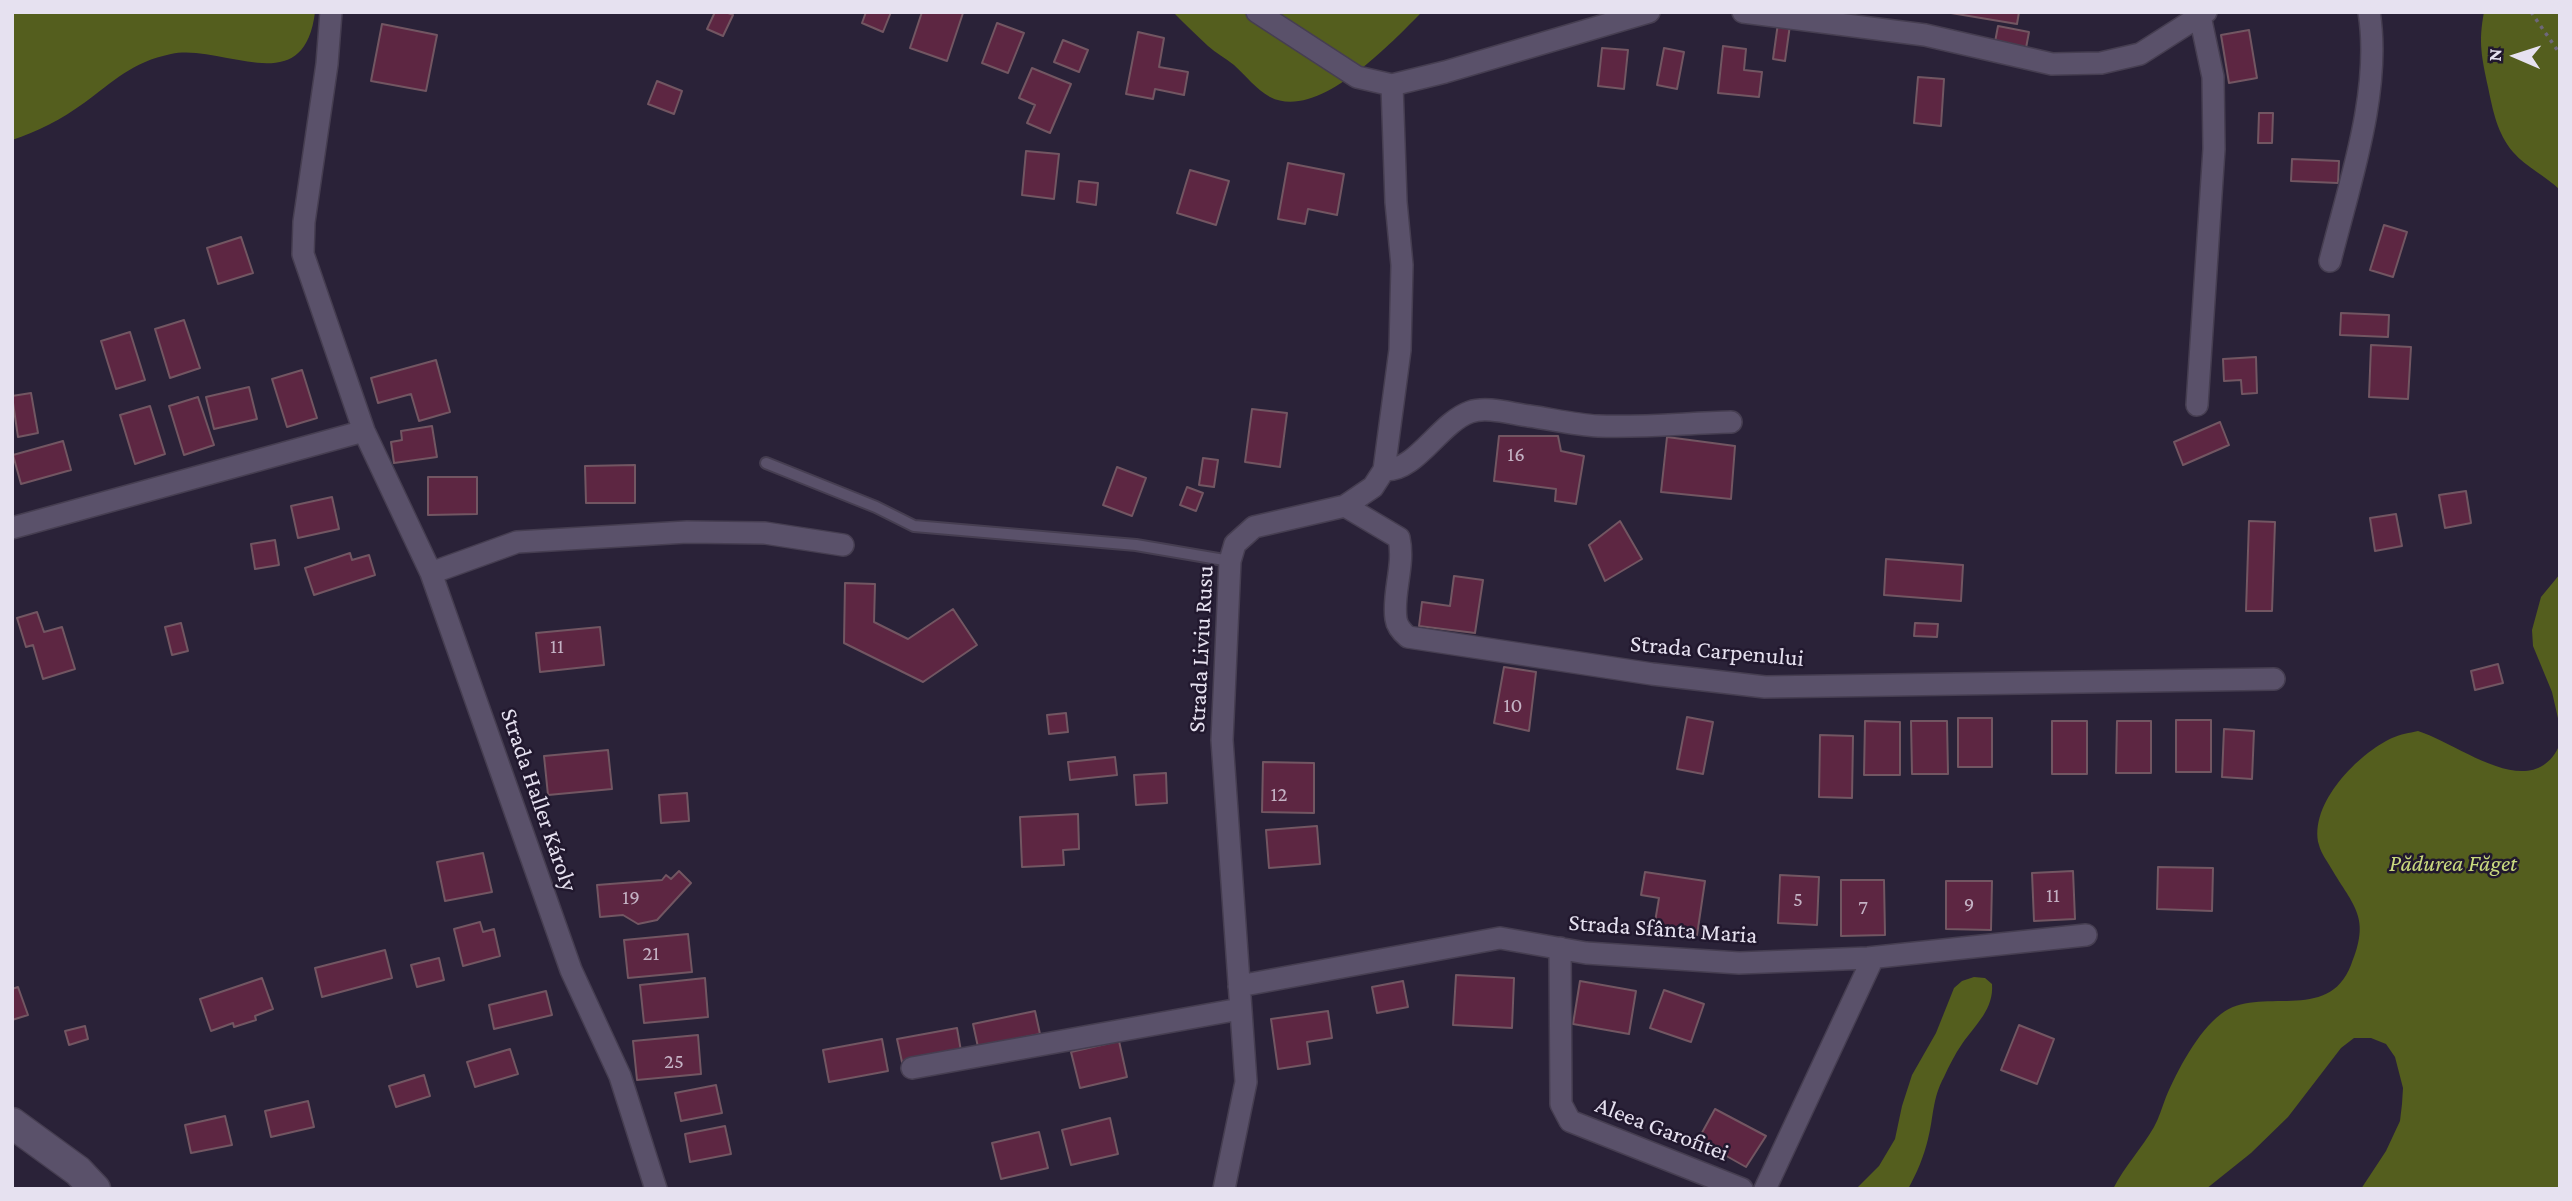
<!DOCTYPE html>
<html>
<head>
<meta charset="utf-8">
<style>
  body { margin:0 }
  #map { position:relative; width:2572px; height:1201px; overflow:hidden; background:#2a2238; font-family:"Crimson Pro",serif }
  canvas { display:block }
  .frame { position:absolute; inset:0; border:14px solid #e6e1f0; pointer-events:none }
  .north { position:absolute; left:2481px; top:21px; width:70px; height:70px; -webkit-text-stroke:5px #21182e; paint-order:stroke; rotate:273deg; font-size:19px; font-weight:700; line-height:28px; text-align:center; color:#e6e1f0 }
  .north::after { content:''; display:block; margin:auto; width:24px; height:32px; background:#e6e1f0; clip-path:polygon(50% 0,100% 100%,50% 72%,0 100%) }
</style>
</head>
<body>
<div id="map">
<canvas width="2572" height="1201"></canvas>
<div class="frame"></div>
<div class="north">N</div>
</div>
<script>
const ctx = document.querySelector('canvas').getContext('2d');
ctx.lineJoin = 'round';
function fill(path, color) { ctx.fillStyle = color; ctx.fill(path, 'evenodd'); }
function stroke(path, color, width, dash) { ctx.strokeStyle = color; ctx.lineWidth = width; ctx.lineCap = dash ? 'butt' : 'round'; ctx.setLineDash(dash || []); ctx.stroke(path); }
function label(font, color, halo, rows, align = 'center') {
  ctx.font = font + ' "Crimson Pro",serif'; ctx.lineWidth = 5; ctx.setLineDash([]); ctx.textBaseline = 'middle'; ctx.strokeStyle = halo; ctx.fillStyle = color; for (const [text, x, y, turn = 0] of rows) {
    ctx.save(); ctx.translate(x, y); ctx.rotate((+turn || 0) * Math.PI / 180); ctx.textAlign = isNaN(turn) ? turn : align; if (halo) ctx.strokeText(text, 0, 0); ctx.fillText(text, 0, 0); ctx.restore();
  }
}
fill(new Path2D(`
  M12 12H315C304 103 224 43 171 54 132 62 114 81 84 103 62 119 37 132 12 140Z
  M1173 12H1422C1392 42 1318 122 1270 97 1256 89 1246 76 1234 65 1225 58 1216 53 1208 46 1196 35 1184 23 1173 12Z
  M2484 12H2560V190C2546 176 2527 168 2513 152 2497 133 2493 111 2488 87 2482 58 2478 43 2484 12Z
  M2560 574V727L2552 692 2533 646 2532 630 2541 597Z
  M2418 731C2460 744 2533 806 2560 744V1189H2361L2386 1151 2400 1121 2402 1104 2403 1088 2395 1057 2386 1044 2371 1038H2354L2341 1048 2288 1117 2251 1153 2206 1189H2113C2124 1167 2142 1148 2154 1127 2159 1118 2162 1107 2166 1097 2177 1071 2198 1031 2221 1014 2259 984 2328 1025 2351 965 2371 917 2354 907 2331 868 2327 861 2321 853 2319 845 2308 804 2359 753 2392 738 2401 734 2409 733 2418 731Z
  M1974 977 1985 978 1992 984C1994 1009 1976 1024 1962 1044 1955 1054 1949 1066 1944 1077 1932 1099 1934 1116 1928 1139 1924 1156 1917 1173 1908 1189H1856L1879 1166 1895 1139 1902 1106 1912 1075 1936 1033 1954 988 1962 981Z`), '#545e1e');
const building = new Path2D(`
  M715 12H726L733 15 723 36 707 29Z
  M866 12H891L883 32 862 23Z
  M922 12 963 13 947 61 910 48Z
  M1945 12H2019L2017 24Z
  M997 23 1024 33 1008 73 982 63Z
  M1778 23 1790 25 1785 61 1773 59Z
  M382 24 437 35 426 91 371 81Z
  M1998 26 2029 32 2026 48 1995 42Z
  M2249 30 2257 78 2229 83 2221 35Z
  M1138 32 1164 38 1159 67 1188 72 1184 95 1155 89 1153 99 1126 94Z
  M1063 40 1088 50 1079 72 1054 62Z
  M1723 46 1746 49 1744 70 1762 72 1759 97 1718 93Z
  M1602 48 1628 50 1624 89 1598 86Z
  M1664 48 1684 52 1677 89 1657 85Z
  M1032 68 1071 84 1050 133 1027 123 1035 105 1019 98Z
  M1918 77 1944 79 1941 126 1914 123Z
  M657 81 682 91 674 114 648 104Z
  M2259 113H2273L2272 143H2258Z
  M1026 151 1059 154 1054 199 1022 195Z
  M2292 159 2339 161 2338 183 2291 181Z
  M1288 163 1344 174 1337 215 1308 209 1305 224 1278 219Z
  M1190 170 1229 181 1216 225 1177 213Z
  M1079 181 1098 183 1096 205 1077 202Z
  M2384 225 2407 232 2393 277 2370 270Z
  M241 237 253 273 218 284 207 248Z
  M2341 313 2389 315 2388 337 2340 335Z
  M184 320 200 368 170 378 155 329Z
  M130 332 145 380 116 389 101 341Z
  M2371 345 2411 347 2408 399 2369 397Z
  M2256 357 2257 393 2242 394 2241 380 2224 381 2223 359Z
  M436 360 450 412 419 421 411 394 378 403 371 378Z
  M302 370 317 418 287 427 272 379Z
  M249 387 257 419 214 429 206 397Z
  M31 393 38 433 18 437 12 396Z
  M198 397 214 445 184 455 169 406Z
  M150 406 165 454 135 464 120 415Z
  M1252 409 1287 413 1280 467 1245 462Z
  M2220 422 2229 445 2183 465 2174 442Z
  M432 426 437 457 394 463 391 442 402 440 401 431Z
  M1499 436H1558L1561 451 1584 456 1576 504 1555 501 1556 489 1494 481Z
  M1667 437 1735 446 1731 499 1661 492Z
  M63 441 71 470 21 484 13 455Z
  M1203 458 1218 460 1214 487 1199 485Z
  M635 465V503H586L585 466Z
  M1117 467 1146 478 1132 516 1103 505Z
  M428 477H477V514L428 515Z
  M1187 487 1203 493 1196 511 1180 505Z
  M2466 491 2471 523 2445 528 2439 495Z
  M332 497 339 529 298 538 291 506Z
  M2396 514 2402 546 2375 551 2370 518Z
  M1620 521 1642 559 1605 581 1589 545Z
  M2249 521 2275 522 2272 611H2246Z
  M275 540 279 565 255 569 251 544Z
  M350 553 352 560 369 555 375 575 314 595 305 568Z
  M1886 559 1963 565 1961 601 1884 595Z
  M1454 576 1483 580 1475 633 1419 626 1422 602 1450 606Z
  M845 583 875 584 874 622 908 639 953 609 977 645 923 682 844 643Z
  M37 612 44 632 62 627 75 669 43 679 33 645 26 647 17 618Z
  M181 623 188 651 172 655 165 627Z
  M1915 623 1938 624 1937 637 1914 636Z
  M600 627 604 665 540 672 536 633Z
  M2498 664 2503 683 2475 690 2471 671Z
  M1504 667 1536 672 1529 731 1494 723Z
  M1066 713 1068 732 1049 734 1047 715Z
  M1687 717 1713 722 1703 774 1677 769Z
  M1958 718H1992V767H1958Z
  M2176 720H2211V772H2176Z
  M1865 721 1900 722V775H1864Z
  M1911 721H1947L1948 774H1912Z
  M2052 721H2087V774H2052Z
  M2117 721H2151V773H2116Z
  M2224 729 2254 731 2252 779 2222 777Z
  M1820 735 1853 736 1852 798 1819 797Z
  M608 750 612 789 548 795 544 756Z
  M1115 757 1117 775 1070 780 1068 762Z
  M1263 762 1314 763V813L1262 812Z
  M1166 773 1167 803 1136 805 1134 775Z
  M687 793 689 821 661 823 659 795Z
  M1078 814 1079 849 1063 850 1064 865 1022 867 1020 817Z
  M1317 826 1320 864 1269 868 1266 830Z
  M483 853 492 892 445 901 437 862Z
  M2158 867 2213 868 2212 911 2157 909Z
  M679 871 691 883 657 920 638 924 623 915 600 917 597 885 662 880 666 875 671 879Z
  M2073 871 2075 919 2034 921 2032 873Z
  M1645 872 1705 881 1697 935 1654 928 1659 898 1641 895Z
  M1780 875 1819 877 1817 925 1778 923Z
  M1841 880H1884L1885 935 1841 936Z
  M1946 881H1992L1991 930 1946 929Z
  M480 922 483 932 494 929 500 956 463 966 454 929Z
  M688 934 692 972 628 978 624 940Z
  M385 950 392 978 322 997 315 968Z
  M439 958 444 980 417 987 411 965Z
  M1456 975 1514 978 1512 1028 1453 1025Z
  M262 978 273 1009 255 1016 256 1020 234 1027 233 1023 211 1031 200 999Z
  M705 978 708 1017 644 1023 640 985Z
  M1403 981 1408 1007 1377 1013 1372 987Z
  M1580 981 1636 991 1629 1034 1573 1024Z
  M18 987 28 1015 12 1020V989Z
  M1664 990 1704 1004 1691 1042 1650 1028Z
  M546 991 552 1015 494 1029 489 1005Z
  M1035 1011 1040 1034 978 1047 973 1024Z
  M1328 1011 1332 1038 1307 1042 1310 1064 1278 1069 1271 1019Z
  M2019 1025 2054 1039 2037 1084 2001 1070Z
  M85 1026 88 1039 69 1045 65 1031Z
  M957 1028 961 1051 902 1062 897 1039Z
  M698 1035 701 1074 637 1080 633 1041Z
  M882 1039 888 1071 829 1082 823 1050Z
  M1119 1041 1127 1077 1080 1088 1071 1052Z
  M510 1049 518 1074 475 1087 467 1062Z
  M424 1075 430 1096 396 1107 389 1086Z
  M716 1085 722 1113 681 1121 675 1093Z
  M308 1101 314 1127 271 1137 265 1111Z
  M1715 1109 1766 1136 1746 1167 1698 1140Z
  M225 1116 232 1145 191 1153 185 1125Z
  M1110 1118 1118 1154 1071 1165 1062 1130Z
  M725 1126 731 1154 690 1162 685 1134Z
  M1039 1132 1048 1168 1001 1179 992 1143Z`);
fill(building, '#5d2642');
stroke(building, '#725662', 2);
const service = new Path2D(`
  M766 463 876 507 914 526 1136 545 1230 561`);
const minor = new Path2D(`
  M331 12 327 64 304 222 303 254 364 431 431 573 571 970 620 1076 656 1189
  M1257 12 1357 77 1392 85 1445 72 1649 12
  M1743 12 1925 35 2052 64 2101 63 2140 54 2206 12
  M2330 261C2349 185 2382 90 2369 12
  M2197 405 2214 149 2213 77 2200 16
  M1384 470C1416 472 1439 423 1470 412 1487 406 1512 414 1529 416 1551 419 1575 425 1598 426 1642 428 1687 423 1731 422
  M1345 506 1399 538C1405 566 1392 593 1396 619 1397 627 1402 632 1408 637L1652 674 1765 687 2274 679
  M12 528 364 431
  M431 573 517 542 687 532 765 533 843 545
  M1560 948 1561 1104 1570 1121 1742 1189
  M1239 986 1500 938 1586 953 1739 963 1868 958 2086 935
  M912 1068 1240 1009
  M1224 1189 1246 1082 1222 740 1230 561 1235 544 1254 527 1345 506 1373 487 1384 470 1400 350 1402 265 1396 202 1392 85
  M1765 1189 1873 958`);
const secondary = new Path2D(`
  M12 1123 78 1171 95 1189`);
stroke(service, '#463e51', 14);
stroke(minor, '#463e51', 24);
stroke(secondary, '#463e51', 33);
stroke(new Path2D(`
  M2531 12 2560 54`), '#6e677a', 3.5, [3.5, 5]);
stroke(service, '#5a516a', 10);
stroke(minor, '#5a516a', 21);
stroke(secondary, '#5a516a', 30);
label('21px', '#c4b2c4', null, [
  ["16",1516,455],
  ["11",557,647],
  ["10",1513,706],
  ["12",1279,795],
  ["11",2053,896],
  ["19",631,898],
  ["5",1798,900],
  ["9",1969,905],
  ["7",1863,908],
  ["21",651,954],
  ["25",674,1062]
]);
label('24px', '#e6e1f0', '#21182e', [
  ["Strada Liviu Rusu",1201,649,-87],
  ["Strada Carpenului",1717,651,5],
  ["Strada Haller Károly",539,800,71],
  ["Strada Sfânta Maria",1663,929,4],
  ["Aleea Garofitei",1662,1129,21]
]);
label('italic 24px', '#c9d97e', '#21182e', [
  ["Pădurea Făget",2453,864]
]);
</script>
</body>
</html>
